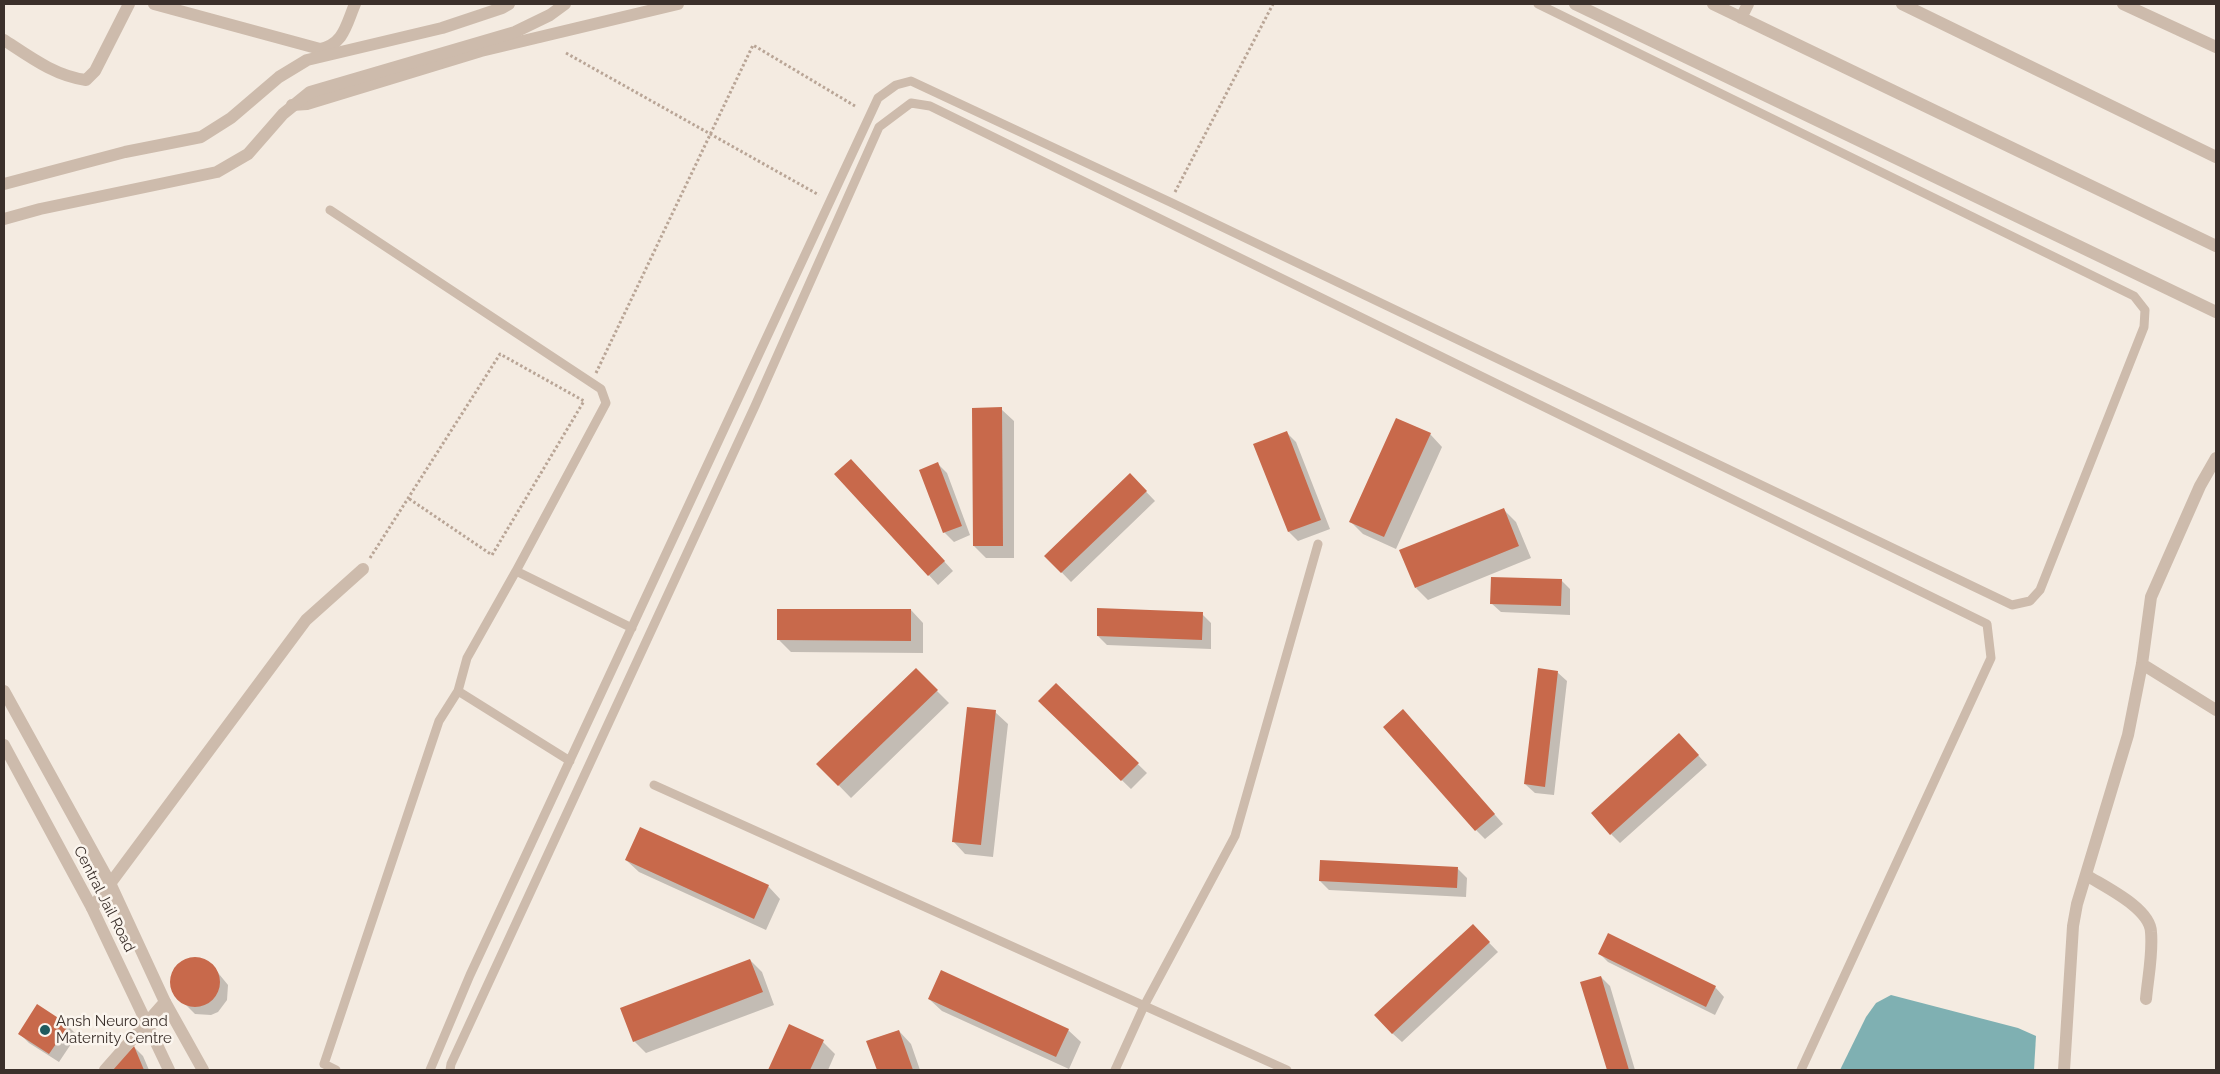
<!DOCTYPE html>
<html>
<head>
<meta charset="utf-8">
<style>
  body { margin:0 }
  #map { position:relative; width:2220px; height:1074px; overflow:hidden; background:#f4ebe1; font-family:Raleway,sans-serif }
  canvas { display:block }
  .frame { position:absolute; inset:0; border:5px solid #3b302b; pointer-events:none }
</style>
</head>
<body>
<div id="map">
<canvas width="2220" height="1074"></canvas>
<div class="frame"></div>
</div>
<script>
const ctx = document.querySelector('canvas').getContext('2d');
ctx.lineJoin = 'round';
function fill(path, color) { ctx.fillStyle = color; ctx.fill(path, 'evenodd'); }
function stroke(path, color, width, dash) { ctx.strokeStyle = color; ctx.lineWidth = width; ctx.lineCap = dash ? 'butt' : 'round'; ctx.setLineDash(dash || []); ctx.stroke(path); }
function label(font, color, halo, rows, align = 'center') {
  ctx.font = font + ' Raleway,sans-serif'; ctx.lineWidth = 5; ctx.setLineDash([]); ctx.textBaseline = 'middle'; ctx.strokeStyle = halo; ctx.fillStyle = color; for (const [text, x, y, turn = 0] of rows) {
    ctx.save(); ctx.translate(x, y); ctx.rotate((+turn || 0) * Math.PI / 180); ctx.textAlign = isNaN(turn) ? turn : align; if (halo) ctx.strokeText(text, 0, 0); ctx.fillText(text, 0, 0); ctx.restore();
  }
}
fill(new Path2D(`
  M1891 995 2018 1028 2036 1036 2034 1070H1840L1866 1017 1876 1003Z`), '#7fb0b2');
fill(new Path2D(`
  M1001 409 1014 421V558H986L974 546Z
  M1287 433 1296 442 1330 529 1298 541 1289 532Z
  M1430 434 1442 447 1396 549 1363 534 1350 521Z
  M938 464 947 473 970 535 954 542 944 532Z
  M860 469 953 571 938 585 836 474Z
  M1130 475 1155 501 1071 582 1046 556Z
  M1503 509 1516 522 1531 558 1428 600 1416 588Z
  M1561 580 1570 589V615L1501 612 1491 603Z
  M911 610 923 623V653L791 652 779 640Z
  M1202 614 1211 623V649L1107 645 1098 636Z
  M916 670 949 703 851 798 818 764Z
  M1557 672 1567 681 1554 795 1535 793 1525 784Z
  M1056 685 1147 773 1131 789 1040 701Z
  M995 712 1008 724 993 857 965 854 953 841Z
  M1412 720 1503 824 1485 839 1476 830Z
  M1688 744 1707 765 1620 843 1611 834Z
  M626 860 768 886 780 899 766 930 639 872Z
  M1458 869 1467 878 1466 897 1329 890 1320 881Z
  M1473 926 1498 952 1402 1042 1392 1033Z
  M1599 953 1715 987 1724 997 1715 1015 1608 962Z
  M187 959H203L210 963 228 985 227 1000 218 1012 211 1015 195 1014 173 992 171 985 174 968Z
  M750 960 762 972 774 1005 646 1053 634 1041Z
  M1601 977 1610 986 1635 1070H1608L1582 983Z
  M929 999 1068 1030 1081 1042 1069 1069 942 1011Z
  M68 1026 77 1035 59 1062 29 1043 20 1034Z
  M790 1026 823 1042 835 1054 828 1070H769Z
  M899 1031 911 1044 920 1070H878L868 1042Z
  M134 1047 143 1056 149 1070H113Z`), '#0003');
fill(new Path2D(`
  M1002 407 1003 546H973L972 408Z
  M1396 418 1431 433 1384 537 1349 522Z
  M1287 431 1321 520 1288 532 1253 444Z
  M851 459 945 561 928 576 834 474Z
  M938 462 962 526 943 533 919 470Z
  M1130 473 1147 491 1061 573 1044 556Z
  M1504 508 1519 546 1415 588 1399 550Z
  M1491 577 1562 579 1561 606 1490 604Z
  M1097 608 1203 612 1202 640 1097 636Z
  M777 609H911V641L777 640Z
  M916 668 938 690 838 786 816 764Z
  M1538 668 1558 671 1545 787 1524 784Z
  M1056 683 1139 763 1121 781 1038 701Z
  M967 707 996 710 981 845 952 842Z
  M1403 709 1495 814 1475 831 1383 727Z
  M1679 733 1699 755 1610 835 1591 813Z
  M640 827 769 885 754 919 625 860Z
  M1320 860 1458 867 1457 888 1319 881Z
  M1473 924 1490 942 1392 1034 1374 1015Z
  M1608 933 1716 986 1706 1007 1598 954Z
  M170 982a25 25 0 1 1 50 0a25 25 0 1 1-50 0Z
  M750 959 763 992 633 1042 620 1008Z
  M941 970 1069 1029 1056 1057 928 999Z
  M1601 976 1629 1070H1607L1580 982Z
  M37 1004 69 1025 49 1054 18 1034Z
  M789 1024 824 1040 810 1070H768Z
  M899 1030 913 1070H877L866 1041Z
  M134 1046 144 1070H111Z`), '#c8694b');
stroke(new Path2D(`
  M566 53 819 195
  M1175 192 1273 4
  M596 373 753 45 855 106
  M370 558 500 354 584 401 492 555 408 498`), '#b9a596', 3, [2.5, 2.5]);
stroke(new Path2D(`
  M330 210 601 389 606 403 516 571 632 628
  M458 691 570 761
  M654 785 1287 1070
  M336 1070 324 1064 439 721 458 691 467 658 516 571
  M430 1070 470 975 878 98 896 85 911 81 1170 202 2012 605 2030 601 2040 590 2144 327 2145 310 2134 296 1538 4
  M450 1070 451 1064 755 406 879 127 911 103 930 106 1987 624 1991 658 1801 1070
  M1115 1070 1144 1006 1235 836 1318 544`), '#cdbbac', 9);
stroke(new Path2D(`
  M154 4 320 49C344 44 346 25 355 4
  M1575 4 2216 312
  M1713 4 2216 246
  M1902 4 2216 157
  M2123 4 2216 47
  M1741 18 1748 4
  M4 40C30 57 55 76 86 80L95 71 129 4
  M292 105 307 104 481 51 678 4
  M2142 664 2216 710
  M2086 875C2105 887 2150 908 2151 932 2153 954 2148 977 2146 999
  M92 908 306 620 363 569
  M105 1070 165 1002
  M2064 1070 2073 926 2077 904 2128 735 2142 664 2151 597 2200 486 2216 458`), '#cdbbac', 12);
stroke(new Path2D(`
  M4 184 125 152 201 137 231 118 279 77 307 60 442 28 502 8 509 4
  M4 219 40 209 217 172 248 154 283 114 310 92 515 32 550 15 565 4
  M4 691 110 883 165 1002 203 1070
  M4 745 92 908 169 1070`), '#cdbbac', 12);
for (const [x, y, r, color] of [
  [45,1030,6,"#1f5a5e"]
]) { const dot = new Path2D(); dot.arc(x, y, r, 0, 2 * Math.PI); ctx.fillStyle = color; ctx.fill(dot); stroke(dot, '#fbf5ee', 2); }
label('15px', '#3b302b', '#fbf5ee', [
  ["Central Jail Road",104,899,63]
]);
label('15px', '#3b302b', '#fbf5ee', [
  ["Ansh Neuro and",56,1021],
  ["Maternity Centre",56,1038]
], 'left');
</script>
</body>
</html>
